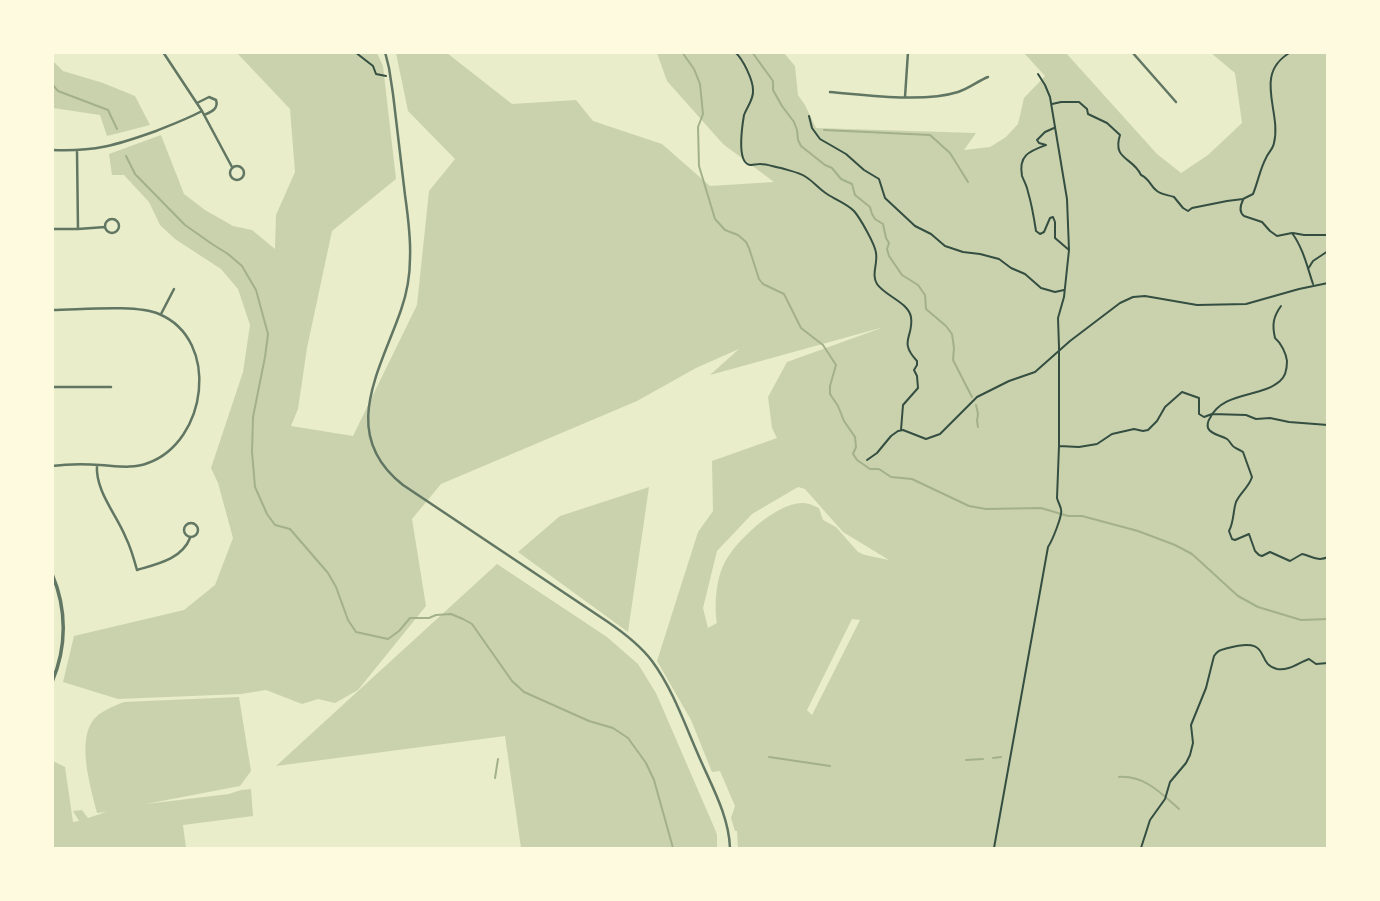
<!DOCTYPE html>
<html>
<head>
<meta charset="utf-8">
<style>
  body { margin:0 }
  #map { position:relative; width:1380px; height:901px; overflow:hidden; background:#e9edc9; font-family:"Zilla Slab",serif }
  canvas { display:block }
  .frame { position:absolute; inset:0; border:54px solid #fefae0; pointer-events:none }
</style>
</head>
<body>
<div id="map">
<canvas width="1380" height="901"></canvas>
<div class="frame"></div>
</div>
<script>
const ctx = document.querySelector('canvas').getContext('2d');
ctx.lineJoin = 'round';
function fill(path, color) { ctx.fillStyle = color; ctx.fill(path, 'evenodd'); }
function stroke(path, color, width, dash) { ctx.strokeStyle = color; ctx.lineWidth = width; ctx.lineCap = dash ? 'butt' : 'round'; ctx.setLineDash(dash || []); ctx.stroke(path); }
fill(new Path2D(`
  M237 53H377L383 66 396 179 332 231 307 348 298 409 291 426 353 436 417 305 429 191 455 159 408 111 396 53H447L512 104 576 100 593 121 662 144 710 186 774 182 723 144 667 81 657 53H784L795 66 798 95 805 105 816 128 976 133 964 150 990 147 1006 137 1018 124 1024 98 1045 76 1024 53H1066L1157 154 1181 173 1208 155 1242 123 1235 73 1211 53H1327V848H738L737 831H735L731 818 735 806 720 771 712 772 691 720 657 661 698 532 713 511 712 461 777 438 772 428 768 397 787 362 884 327 710 375 739 349 696 368 637 401 441 484 412 519 426 606 358 690 335 703 318 699 302 704 266 690 241 694 118 699 63 682 74 636 184 610 215 585 233 538 218 483 211 468 243 372 250 325 238 289 221 269 175 239 160 225 149 202 124 175H112L109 154 161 135 184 194 205 210 233 226 252 230 275 249 276 215 295 172 290 109ZM798 487 805 489 843 532 889 560 865 555 858 552 836 527 823 520 819 508C814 506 809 503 803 503 777 502 734 542 724 564 716 579 714 607 717 623L708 628 703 608 717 551 752 514ZM852 619 860 620 812 715 807 710Z
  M53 61 63 71 103 83 135 96 150 125 107 136 100 115 53 108Z
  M649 487 628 632 518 552 560 516Z
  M497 564 607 637 638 664 656 693 714 827 717 835V848H521L505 736 276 766Z
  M239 697 251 771 240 786 146 804 229 794 241 790 251 789 253 816 183 825 186 848H53V761L65 767 73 822 79 821 73 811 82 810 88 818 106 812 97 813C91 788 76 741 94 719 101 711 114 706 124 702Z`), '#cad2ad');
stroke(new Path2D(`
  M682 52 694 69 700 84 703 114 698 127 699 166 715 219 725 230 738 235 746 242 749 248 759 279 763 284 784 294 801 328 823 345 836 365 830 386V394L838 406 844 421 855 437 856 447 853 454 857 460 870 469H879L891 477 912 479 969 506 986 509 1041 508 1068 516H1082L1138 531 1175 545 1192 554 1238 596 1258 607 1301 620 1328 619
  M752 52 773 81V90L782 106 794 122 797 130 798 140 801 146 825 165 832 168 841 179 852 184 855 195 870 207 872 214 875 219 883 224 886 238 889 243 887 249 889 256 902 275 918 285 925 295 926 309 946 326 952 334 954 348 953 360 972 397
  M52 84 58 91 108 110 117 129
  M824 130 930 135 950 153 968 182
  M126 156 135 174 185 225 212 244 228 254 242 266 256 290 268 334 265 357 253 417 252 452 255 487 267 514 275 525 290 529 328 573 336 587 348 620 356 632 388 639 399 631 410 618H429L436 615 451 614 463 619 472 624 512 681 524 692 589 721 613 728 628 738 646 763 654 780 673 848
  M976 405 978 414 977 421 978 427
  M769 757 830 766
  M993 758 1001 757
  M966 760 983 759
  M1119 777C1144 775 1161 793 1179 809
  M495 778 498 759`), '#a3b18a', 2);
stroke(new Path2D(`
  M355 52 373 66 376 74 386 76
  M735 52C743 59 753 80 753 90 754 99 747 107 744 115 742 127 739 146 743 158 744 161 746 164 750 165 751 165 759 164 760 164 767 164 775 167 781 168 790 171 799 172 806 177 814 182 819 189 827 194 836 200 846 203 854 211 860 218 875 244 876 253 878 264 871 274 877 284 885 296 908 302 911 317 914 337 898 341 917 361V365L914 370 917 376 918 388 903 405 901 430
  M1052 104 1061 102H1079L1087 109 1088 114 1107 123 1120 135C1112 160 1133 157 1141 175 1150 179 1150 186 1157 191 1162 195 1169 195 1174 197L1183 208 1188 211 1192 208 1227 201 1243 199 1253 194C1258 182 1260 169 1266 158 1268 153 1273 149 1274 143 1282 111 1252 74 1291 52
  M809 116 812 128 820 139 846 154 864 170 879 179 885 198 915 226 931 234 945 246 963 252 980 254 999 259 1011 268 1025 274 1041 288 1055 292 1064 290
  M1054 128 1045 132 1037 140 1039 143 1046 145C1030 151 1018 155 1022 176 1024 181 1027 186 1028 192 1032 205 1034 218 1036 231L1040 234 1044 232 1050 218 1053 217 1055 222V238L1069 250
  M1243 200C1240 206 1239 212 1244 216L1262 222 1270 231 1277 236 1292 233C1303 248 1307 266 1313 284
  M1293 233 1304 235H1328
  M1308 269 1313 261 1328 251
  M1281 306C1273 317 1272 325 1275 338 1281 343 1286 353 1287 361 1287 368 1285 377 1280 381 1261 398 1223 391 1210 418 1208 421 1207 424 1208 428 1211 435 1221 435 1227 439 1230 441 1231 445 1234 447 1237 449 1240 450 1243 452L1252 477C1249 487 1240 493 1236 502 1233 511 1234 522 1229 531L1232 539 1235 540 1249 534 1255 551 1259 555 1262 556 1270 552 1290 561 1302 554C1311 556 1318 562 1328 557
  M1059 446 1079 447 1097 444 1112 434 1134 429 1143 431 1148 430 1157 421 1165 407 1182 392 1199 398V414L1204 417 1212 414 1246 415 1256 419 1270 418 1289 422 1328 425
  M867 460 877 453 891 436 898 431 903 430 926 439 940 434 977 397 1009 381 1035 372 1070 341 1120 303 1133 297 1145 296 1197 305 1246 304 1299 289 1328 283
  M994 848 1048 547C1052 541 1063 515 1061 509 1060 505 1058 502 1057 498L1059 446V347L1058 318 1064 297 1069 250 1067 199 1050 97 1045 85 1038 74
  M1141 848 1150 820 1165 799 1170 782 1186 763 1190 755 1193 743 1191 725 1206 688 1214 656C1218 650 1221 650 1228 648 1274 636 1254 664 1277 669 1289 671 1298 663 1309 659L1316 664 1328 663`), '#344e41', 2);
stroke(new Path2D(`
  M163 52 202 111 232 167
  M385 52 389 68 393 94C397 128 401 161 405 195 408 216 411 237 410 258 410 276 407 293 401 310 380 371 338 434 403 485L608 622C624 633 640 645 652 661 672 688 684 722 697 752 710 783 729 815 730 848
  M1132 52 1176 102
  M830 92C867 95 923 103 958 92 968 89 978 81 988 77
  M905 97 908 52
  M197 103 209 97 216 100C219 109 211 112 204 115
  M52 150C94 152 117 145 156 131 171 125 187 119 202 111
  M77 151 78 229
  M230 173a7 7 0 1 1 14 0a7 7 0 1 1-14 0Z
  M105 226a7 7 0 1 1 14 0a7 7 0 1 1-14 0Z
  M52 229H78L105 227
  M52 310C79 310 136 304 159 314 221 340 207 442 148 463 133 469 117 466 100 465 85 464 68 464 52 466
  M161 314 174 289
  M52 387H111
  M97 465C95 491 117 515 126 538 131 548 134 559 137 570 157 564 182 559 190 538
  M184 530a7 7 0 1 1 14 0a7 7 0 1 1-14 0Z`), '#617663', 2.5);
stroke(new Path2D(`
  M52 574C67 609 67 647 52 682`), '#617663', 3.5);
</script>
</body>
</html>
